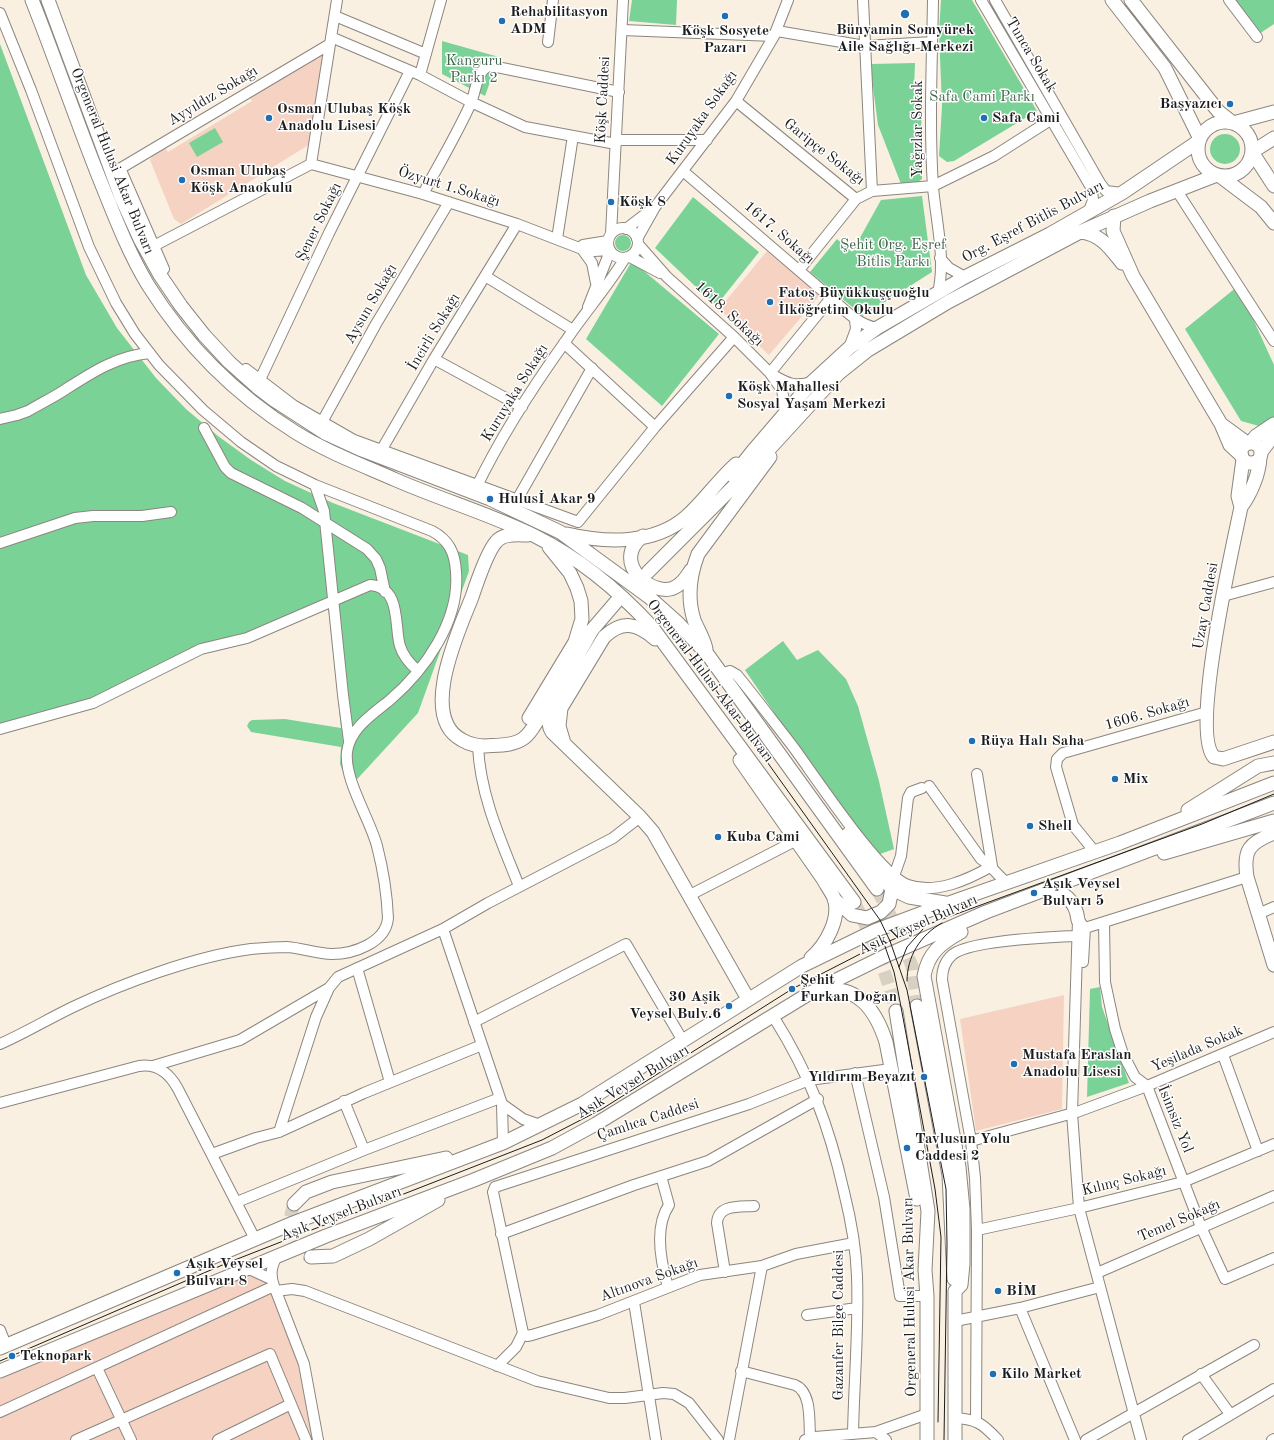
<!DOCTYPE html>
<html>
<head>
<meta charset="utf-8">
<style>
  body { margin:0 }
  canvas { display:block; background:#faf0e2 }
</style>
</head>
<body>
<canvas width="1274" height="1440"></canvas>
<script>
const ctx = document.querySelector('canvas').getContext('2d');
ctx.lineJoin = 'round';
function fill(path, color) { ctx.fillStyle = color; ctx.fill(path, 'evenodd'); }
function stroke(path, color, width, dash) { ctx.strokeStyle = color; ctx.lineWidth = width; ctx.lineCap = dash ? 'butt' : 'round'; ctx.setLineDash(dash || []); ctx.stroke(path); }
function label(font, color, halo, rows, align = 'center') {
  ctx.font = font + ' "Old Standard TT",serif'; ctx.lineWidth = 3; ctx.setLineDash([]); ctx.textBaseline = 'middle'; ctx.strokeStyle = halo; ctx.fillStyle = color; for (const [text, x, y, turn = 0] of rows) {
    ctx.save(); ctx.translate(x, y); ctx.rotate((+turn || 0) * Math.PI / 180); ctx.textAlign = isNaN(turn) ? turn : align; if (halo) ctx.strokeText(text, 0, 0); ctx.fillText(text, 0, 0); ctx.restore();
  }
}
fill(new Path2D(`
  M316 55 323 56 312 135 307 146 181 224 174 219 150 160 155 151 164 146 168 152 252 101 249 96Z
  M767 251 820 295 769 355 719 309Z
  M1064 995 1062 1109 976 1131 960 1019Z
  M254 1273 279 1289 320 1440H0V1379L243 1276Z`), '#f5d2c2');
fill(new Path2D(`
  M632 0H677L676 25 629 21Z
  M941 0H972L1037 111 954 161 947 162 939 156 942 106 939 32Z
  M1235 0H1274V24L1259 34Z
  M442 41 499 57 485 96 442 74Z
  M0 44 86 275 117 328 156 378 186 409 218 436 251 460 285 481 333 503 468 555 469 571 418 713 349 788 340 764 341 747 251 732 247 726 249 722 252 720 285 719 341 728 328 606 209 651 115 695 0 732Z
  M915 63 914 90 921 100 922 179 911 187 901 184 878 125 870 64Z
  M215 128 223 142 197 157 189 143Z
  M1210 149a15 15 0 1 1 30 0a15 15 0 1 1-30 0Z
  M922 196 932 272 863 316 810 272 837 239 852 252 881 200Z
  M693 197 759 252 716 306 655 248Z
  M615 243a8 8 0 1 1 16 0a8 8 0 1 1-16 0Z
  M632 261 719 334 662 406 586 339Z
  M1238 286 1274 365V419L1259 426 1241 421 1185 329Z
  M783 641 797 660 818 650 846 679 858 706 879 781 894 849 872 857 745 670Z
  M1100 987 1102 1007 1129 1083 1087 1097 1090 989Z`), '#7bd297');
stroke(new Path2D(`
  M877 889 896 927 912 966 917 1006
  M854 902C873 938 886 972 896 1011
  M294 1204C286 1228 287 1245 311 1257`), '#d9d0c4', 13, [13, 6]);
const minor = new Path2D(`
  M863 0 872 191
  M933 0C932 62 929 125 933 187 936 221 946 259 938 293
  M981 0 1092 189 1093 200 1089 211
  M995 0 1100 183 1106 191 1122 193
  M1229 0 1257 37
  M0 13 31 90 89 247 116 303 135 334 159 365 203 410 241 442 276 466 315 485 432 531C449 540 455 553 456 572 460 621 425 670 390 700 373 714 350 728 347 752 344 780 370 819 377 846 383 869 387 895 388 918 386 943 353 954 332 954 317 954 302 948 287 947 275 947 263 948 251 949 196 956 123 983 73 1007 48 1019 25 1033 0 1044
  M335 16 426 54
  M622 30 774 36
  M777 31 865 46 932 42
  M331 37 420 75 471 102 525 127 616 144
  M548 42 553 0
  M420 75 441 0
  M736 101 856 199 872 191 933 186 994 156 1052 119
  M616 140H707
  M311 164 423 194 517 224 582 249 594 251 610 250
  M120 168 164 269
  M116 171 330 44
  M683 171 831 298C846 311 857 324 877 328
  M1177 191 1274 341
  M423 194C439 164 457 134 471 103 476 91 477 66 492 66L619 92
  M608 243a15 15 0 1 1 30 0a15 15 0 1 1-30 0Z
  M626 229 652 209
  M611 234 623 0
  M557 239 573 136
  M637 239 655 207 736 101 774 36 788 0
  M638 244 667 277 734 337 770 373 782 390 786 411
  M583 245 608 241
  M148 249 311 164 337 0
  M582 249 592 263 596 283
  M630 257 660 273
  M940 258 949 268 965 277
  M799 270 856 199
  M485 276 573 330
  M588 307 610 251
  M564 343 655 427
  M849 348 856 329 855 320
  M434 359 522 407
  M246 369 293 405 354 440 578 522 655 427 734 337
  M770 373 831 298
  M773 375C788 384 796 387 812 382
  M257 386 329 233 410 71
  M0 419 17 415 28 411C40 404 52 398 63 391 91 373 116 356 150 353
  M322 422 376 324 449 202
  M204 428 225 467 231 473 302 508 367 549 376 559 380 568 385 592
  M378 456 434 359 517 224
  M315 485 324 511 343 695 349 741
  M475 490C500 438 532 388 565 342 584 313 607 288 625 258
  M514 505 592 368
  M0 543 75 518 93 516H142L171 512
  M1223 596 1274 582
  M721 674 730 671 737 675C755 697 773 721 791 744 813 773 879 875 908 885 936 895 969 879 992 866L977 774
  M0 729 93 703 201 649 247 638 370 585C402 587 394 627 400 646 403 656 410 664 418 671
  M478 746C480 795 501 841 519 886
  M929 786 981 859C992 866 997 875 1007 883
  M1095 852 1073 825 1056 767 1057 759 1063 753 1207 712
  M894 876 901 856 908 798 911 792 922 788
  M690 895 795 841
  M1258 914 1274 907
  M1078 920 1072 1113 1079 1208 1141 1440
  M1104 922 1105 982 1115 1029 1123 1054 1135 1077 1147 1086 1201 1227 1225 1279 1274 1258
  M1081 923 1085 928 1247 877
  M443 929 502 1104 503 1143
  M1083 962 1085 928
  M357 968 390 1082
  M773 1016C810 1075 829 1125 844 1192 851 1220 856 1247 857 1276 859 1328 854 1381 853 1434
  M474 1022 626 944 683 1041
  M1223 1055 1258 1151
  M153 1066 240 1040 329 988
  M855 1073 884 1197 900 1296H927
  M344 1101 364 1150 500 1098
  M0 1103 139 1066C157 1063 170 1074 178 1089L255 1239
  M502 1104 523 1119 540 1125
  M279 1132 316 1017 329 988 338 977 443 929 488 903 613 838 640 817
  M971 1141 1077 1112 1147 1086 1274 1032
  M212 1154 256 1138 279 1132 364 1093 482 1045
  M661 1176 669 1205C654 1227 661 1263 668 1287
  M237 1202 364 1150
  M977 1230 1079 1208 1183 1182 1274 1144
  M501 1234 634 1185 708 1161 818 1099
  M854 1243 796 1254 762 1266 700 1275 598 1315 532 1335 527 1336 523 1333 493 1192 495 1187 749 1104 809 1080 891 1069
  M247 1268 271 1279
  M725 1272 717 1223C718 1204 740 1207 754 1206
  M1097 1273 1274 1196
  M274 1286C270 1275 271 1267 277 1256
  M276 1291 292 1289 305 1291 537 1381 609 1398H625L663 1393 674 1394 689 1403 718 1440
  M634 1302 656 1440
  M1020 1308 1075 1440
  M807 1315 857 1308
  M955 1321 1020 1308 1100 1287
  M0 1330 6 1345
  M497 1366 516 1347 523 1333
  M97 1368 131 1440
  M741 1371 795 1385C812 1392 809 1422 810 1438
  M1201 1374 1230 1414
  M0 1412 274 1286 304 1364 318 1440
  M955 1418C977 1419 983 1424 998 1440
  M976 1421 977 1230 975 1178 971 1141 942 980C942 971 944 962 952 955 970 940 1052 937 1077 936
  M876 1432 886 1440
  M76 1440 270 1354 306 1440
  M218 1440 291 1404
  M729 1440 762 1266
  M805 1440 815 1437 876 1432 927 1414
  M1086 1440 1254 1345
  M1188 1440 1274 1389
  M1272 1440 1274 1439`);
const major = new Path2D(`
  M32 0C55 58 75 117 98 175 113 212 127 250 148 285 185 344 236 395 295 432 327 452 362 465 396 480 442 500 490 514 535 536 579 558 619 591 652 627L854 902
  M48 0 121 197 140 239 160 275 181 306 204 335 229 362 257 387 274 400 325 433 362 450 490 499 560 532 649 597 677 622 708 655 877 889
  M1112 0 1165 68 1200 139
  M1131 0 1218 111 1233 123
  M1198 149a27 27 0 1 1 54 0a27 27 0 1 1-54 0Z
  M1233 123 1274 112
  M1252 152 1274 186
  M1252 152 1274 138
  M1220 176 1261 207 1274 223
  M1114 216 1113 231 1133 276 1221 424 1230 445 1242 456
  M1080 232C1101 234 1110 248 1122 263
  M1221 424 1247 443
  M1251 442 1256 436 1274 424
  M1241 453a10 10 0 1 1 20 0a10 10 0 1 1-20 0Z
  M1261 452 1274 435
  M1243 459 1238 496 1241 507C1233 546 1190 732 1214 757L1223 759 1274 742
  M733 476 752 452 812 382 849 348 877 328 965 277 1050 234 1122 193 1199 141
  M1241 507C1251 494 1259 474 1260 458
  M567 534C605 543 654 545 686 517 704 501 718 480 736 464
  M528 535C518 535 503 533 496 542 488 551 476 585 472 597 459 630 418 717 462 740 469 744 477 746 485 746 497 745 514 746 524 738 535 730 538 714 550 705
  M643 536C608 563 656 601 677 586 684 582 687 576 691 570
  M648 572 751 469 838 374 868 350 948 302 1080 232 1150 201 1217 175
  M616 602 592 630 550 705 547 714 550 728 552 732 640 817 653 832 748 999
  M706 649C704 639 698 630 694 620 687 598 690 575 698 554L770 457
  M529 718 575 642 582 619 581 601 577 588 570 573 549 547
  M564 743 559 726 561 708 604 637C622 620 637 623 655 639
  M740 760 823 879C826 885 831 891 834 898 841 918 826 945 811 958
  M1188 810 1258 766 1274 763
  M1274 833C1249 843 1243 850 1247 877L1274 965
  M848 834 892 889 909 897 945 903
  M1164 853 1274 821
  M1045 890C1063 889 1076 901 1078 920
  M834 899 852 915 867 918 881 912 889 904 892 889
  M819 991C858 983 876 1011 886 1042L917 1199
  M917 1006 949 1175 954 1279
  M896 1011 928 1211 925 1270 927 1296V1440
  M294 1204 306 1192 332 1182 446 1158
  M311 1257 333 1256 369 1239 438 1200
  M0 1348 293 1223 503 1143 582 1104 802 966 874 931 946 904 1120 843 1274 783
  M0 1371 326 1236 474 1180 552 1148 596 1124 810 993 885 956 986 912 1274 803
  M955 1440V1291L961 1285 963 1264V1209L959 1167 924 976C928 953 941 943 961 932`);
stroke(minor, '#8b867f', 12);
stroke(major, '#8b867f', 15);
stroke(minor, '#fff', 10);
stroke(major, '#fff', 13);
stroke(new Path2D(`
  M690 654 880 920 890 941 907 990 946 1189 947 1244 944 1440
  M882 938 894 972 898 991 935 1189 941 1237 938 1422
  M899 967 907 947 923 929
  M907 981C907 957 920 935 942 923
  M0 1361 227 1263 542 1140 602 1109 792 989 864 952 929 924 1202 824 1274 794`), '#1c1c1c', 1);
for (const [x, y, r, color] of [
  [905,14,5,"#1f6fb2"],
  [725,16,4,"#1f6fb2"],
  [502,21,4,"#1f6fb2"],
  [1230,104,4,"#1f6fb2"],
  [269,118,4,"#1f6fb2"],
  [984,118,4,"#1f6fb2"],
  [182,180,4,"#1f6fb2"],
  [611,202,4,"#1f6fb2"],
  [770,302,4,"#1f6fb2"],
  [729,396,4,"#1f6fb2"],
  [490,499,4,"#1f6fb2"],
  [972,741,4,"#1f6fb2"],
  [1115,779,4,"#1f6fb2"],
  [1030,826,4,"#1f6fb2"],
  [718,837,4,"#1f6fb2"],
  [1034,893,4,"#1f6fb2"],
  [792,989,4,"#1f6fb2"],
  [729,1006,4,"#1f6fb2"],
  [1014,1064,4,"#1f6fb2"],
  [924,1077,4,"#1f6fb2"],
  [907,1148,4,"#1f6fb2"],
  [177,1273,4,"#1f6fb2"],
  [998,1291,4,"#1f6fb2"],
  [12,1356,4,"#1f6fb2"],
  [993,1374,4,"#1f6fb2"]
]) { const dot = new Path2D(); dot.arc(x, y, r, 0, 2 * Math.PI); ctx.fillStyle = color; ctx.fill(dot); stroke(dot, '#fff', 1.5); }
label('bold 15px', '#1c1c1c', '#fff', [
  ["Rehabilitasyon",510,12],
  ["ADM",510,29],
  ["Bünyamin Somyürek",905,30,"center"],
  ["Aile Sağlığı Merkezi",905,47,"center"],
  ["Köşk Sosyete",725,31,"center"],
  ["Pazarı",725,48,"center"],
  ["Başyazıcı",1222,104,"right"],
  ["Osman Ulubaş Köşk",277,109],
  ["Anadolu Lisesi",277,126],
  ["Safa Cami",992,118],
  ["Osman Ulubaş",190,171],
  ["Köşk Anaokulu",190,188],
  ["Köşk 8",619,202],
  ["Fatoş Büyükkuşçuoğlu",778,293],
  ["İlköğretim Okulu",778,310],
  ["Köşk Mahallesi",737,387],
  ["Sosyal Yaşam Merkezi",737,404],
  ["Hulusİ Akar 9",498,499],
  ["Rüya Halı Saha",980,741],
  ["Mix",1123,779],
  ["Shell",1038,826],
  ["Kuba Cami",726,837],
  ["Aşık Veysel",1042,884],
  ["Bulvarı 5",1042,901],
  ["Şehit",800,980],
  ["Furkan Doğan",800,997],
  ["30 Aşik",721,997,"right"],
  ["Veysel Bulv.6",721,1014,"right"],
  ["Mustafa Eraslan",1022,1055],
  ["Anadolu Lisesi",1022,1072],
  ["Yıldırım Beyazıt",916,1077,"right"],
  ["Tavlusun Yolu",915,1139],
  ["Caddesi 2",915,1156],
  ["Aşık Veysel",185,1264],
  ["Bulvarı 8",185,1281],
  ["BİM",1006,1291],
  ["Teknopark",20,1356],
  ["Kilo Market",1001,1374]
], 'left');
label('15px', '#1c1c1c', '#fff', [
  ["Tunca Sokak",1031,55,59],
  ["Ayyıldız Sokağı",213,96,-31],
  ["Köşk Caddesi",603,100,-87],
  ["Kuruyaka Sokağı",702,118,-55],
  ["Yağızlar Sokak",918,129,-90],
  ["Garipçe Sokağı",824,152,38],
  ["Orgeneral Hulusi Akar Bulvarı",112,161,68],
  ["Özyurt 1.Sokağı",449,187,17],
  ["Şener Sokağı",319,222,-64],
  ["Org. Eşref Bitlis Bulvarı",1033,222,-28],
  ["1617. Sokağı",779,233,41],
  ["Aysun Sokağı",371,304,-60],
  ["1618. Sokağı",729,314,43],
  ["İncirli Sokağı",434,332,-59],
  ["Kuruyaka Sokağı",515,393,-58],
  ["Uzay Caddesi",1206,606,-80],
  ["Orgeneral Hulusi Akar Bulvarı",710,681,53],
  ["1606. Sokağı",1147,714,-16],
  ["Aşık Veysel Bulvarı",918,925,-24],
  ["Yeşilada Sokak",1197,1049,-23],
  ["Aşık Veysel Bulvarı",633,1082,-31],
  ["İsimsiz Yol",1175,1119,68],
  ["Çamlıca Caddesi",648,1120,-18],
  ["Kılınç Sokağı",1124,1181,-14],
  ["Aşık Veysel Bulvarı",341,1214,-21],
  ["Temel Sokağı",1179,1221,-23],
  ["Altınova Sokağı",649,1280,-20],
  ["Orgeneral Hulusi Akar Bulvarı",910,1297,-91],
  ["Gazanfer Bilge Caddesi",839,1325,-90]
]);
label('15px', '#42654d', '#fff', [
  ["Kanguru",474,61],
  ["Parkı 2",474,78],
  ["Safa Cami Parkı",982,97],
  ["Şehit Org. Eşref",893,245],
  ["Bitlis Parkı",893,262]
]);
</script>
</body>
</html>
